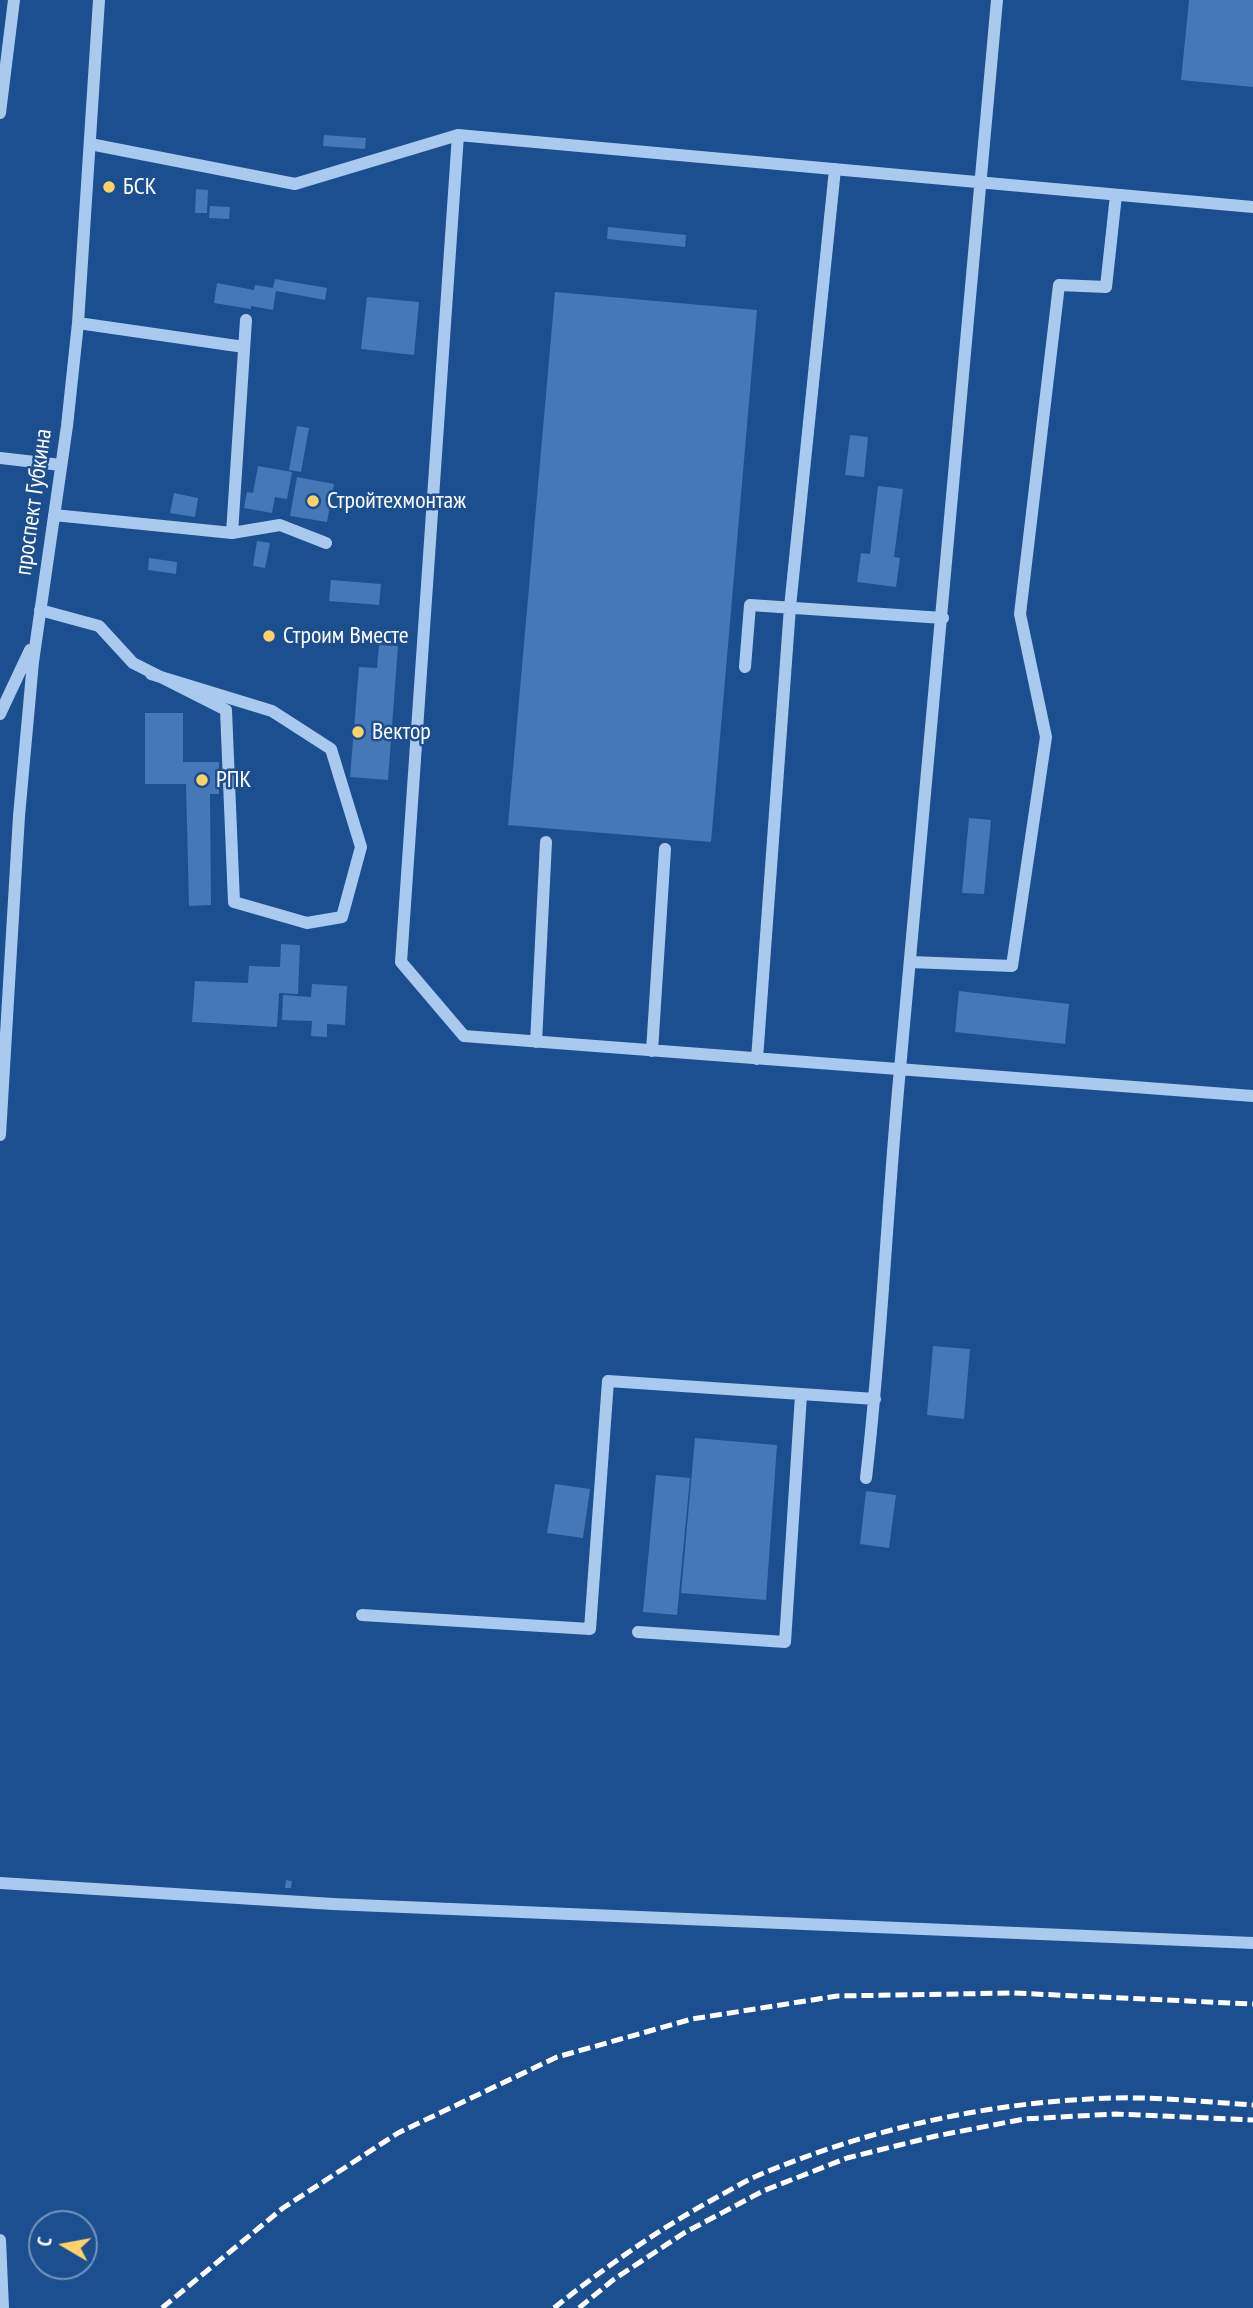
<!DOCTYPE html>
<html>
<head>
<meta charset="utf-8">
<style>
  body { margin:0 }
  #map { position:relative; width:1253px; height:2308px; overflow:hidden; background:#1b4f8f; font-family:"PT Sans Narrow",sans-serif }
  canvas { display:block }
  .north { position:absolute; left:28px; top:2210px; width:70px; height:70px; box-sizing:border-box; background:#1b4f8f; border:2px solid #7695bc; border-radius:50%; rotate:280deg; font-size:19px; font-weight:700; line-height:28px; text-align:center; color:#fff }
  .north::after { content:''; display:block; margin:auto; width:24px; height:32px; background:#ffd166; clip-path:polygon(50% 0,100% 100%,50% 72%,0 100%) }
</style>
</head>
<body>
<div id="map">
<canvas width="1253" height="2308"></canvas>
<div class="north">С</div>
</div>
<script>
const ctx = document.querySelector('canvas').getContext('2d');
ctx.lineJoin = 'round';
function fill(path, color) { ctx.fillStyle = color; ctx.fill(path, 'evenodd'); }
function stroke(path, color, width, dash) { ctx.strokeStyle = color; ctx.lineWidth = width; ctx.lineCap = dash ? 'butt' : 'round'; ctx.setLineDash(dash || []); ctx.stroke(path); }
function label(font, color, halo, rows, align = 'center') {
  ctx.font = font + ' "PT Sans Narrow",sans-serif'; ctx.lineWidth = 5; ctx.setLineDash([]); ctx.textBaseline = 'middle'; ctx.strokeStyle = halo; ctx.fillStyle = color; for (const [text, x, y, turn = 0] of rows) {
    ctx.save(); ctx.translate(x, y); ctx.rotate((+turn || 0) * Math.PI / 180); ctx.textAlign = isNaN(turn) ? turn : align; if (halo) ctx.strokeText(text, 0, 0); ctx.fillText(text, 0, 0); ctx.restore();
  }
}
fill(new Path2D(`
  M1189 0H1253V87L1181 80Z
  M324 135 366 138 365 149 323 146Z
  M196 189 208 190 207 213H195Z
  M210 206 230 207 229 219 209 218Z
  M608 227 686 235 685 247 607 239Z
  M275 279 327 288 325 300 276 291 273 310 251 306V309L214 303 217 283 254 290 255 285 273 288Z
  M555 292 757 310 711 842 508 825Z
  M367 297 419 302 414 355 361 349Z
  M297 426 309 428 301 472 289 470Z
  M850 435 868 437 864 477 845 475Z
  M258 466 292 472 287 499 275 497 272 513 244 508 247 492 253 493Z
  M297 477 334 484 327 522 290 516Z
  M878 486 903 489 894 557 900 558 896 587 857 582 861 553 870 554Z
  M174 493 198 498 195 517 170 513Z
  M257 541 270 543 265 568 253 566Z
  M149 558 177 562 176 574 148 570Z
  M331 580 381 584 379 605 329 601Z
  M379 645 398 646 388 780 350 777 359 667 377 668Z
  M145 713H183V762H219V794H210L211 905 189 906 186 784H145Z
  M969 818 991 820 984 894 962 893Z
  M281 944 300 945 298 994 279 993 277 1027 192 1022 195 981 248 983 249 966 280 967Z
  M312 984 347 986 345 1025 327 1024V1037L311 1036 312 1021 282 1020 283 995 311 997Z
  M959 991 1069 1004 1065 1044 955 1032Z
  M933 1346 970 1349 964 1419 927 1415Z
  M695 1438 777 1445 766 1600 681 1593Z
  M656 1475 690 1478 677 1615 643 1612Z
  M555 1484 590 1489 583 1538 547 1533Z
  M866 1491 896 1495 889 1548 860 1544Z
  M286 1880 292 1881 291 1888H285Z`), '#4478b7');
stroke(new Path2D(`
  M0 113 14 0
  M458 135 401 962 464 1036 1253 1096
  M90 144 295 184 458 135 1253 207
  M78 323 244 347
  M0 458 61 465
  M54 515 232 533 280 525 326 543
  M232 533 246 320
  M40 610 99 626 133 663 226 710 234 902 307 923 342 917 361 847 331 749 272 711 151 674
  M745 667 750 605 943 618
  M0 714 30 650
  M911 962 1012 966 1046 737 1020 614 1059 285 1106 287 1116 195
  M536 1042 546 842
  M652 1051 665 849
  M757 1059 790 607 835 169
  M0 1135 19 816 33 662 67 426 78 323 99 0
  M866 1478C882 1342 887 1205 900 1069 932 713 967 357 997 0
  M362 1615 590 1629 608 1381 875 1399
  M638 1632 785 1642 801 1395
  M0 1883 333 1904 1253 1943
  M0 2240 3 2308`), '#a9c9ee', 12);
stroke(new Path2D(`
  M162 2308 283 2208 398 2133 557 2057 692 2019 837 1996 1013 1993 1253 2004
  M554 2308C604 2268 656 2231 712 2200 727 2192 743 2182 759 2175 871 2128 993 2101 1115 2098 1161 2097 1207 2102 1253 2105
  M579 2308 613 2280 684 2233 763 2191 847 2158 936 2136 1024 2119 1115 2114 1253 2120`), '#fff', 5, [12, 5]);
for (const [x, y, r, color] of [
  [109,187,7,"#ffd166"],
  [313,501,7,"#ffd166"],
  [269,636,7,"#ffd166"],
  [358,732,7,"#ffd166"],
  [202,780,7,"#ffd166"]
]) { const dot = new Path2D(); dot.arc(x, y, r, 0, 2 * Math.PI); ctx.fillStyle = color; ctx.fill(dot); stroke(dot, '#1b4f8f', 2.5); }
label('24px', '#fff', '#1b4f8f', [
  ["БСК",123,187],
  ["Стройтехмонтаж",327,501],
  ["Строим Вместе",283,636],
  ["Вектор",372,732],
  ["РПК",216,780]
], 'left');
label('24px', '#fff', '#1b4f8f', [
  ["проспект Губкина",34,502,-82]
]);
</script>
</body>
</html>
